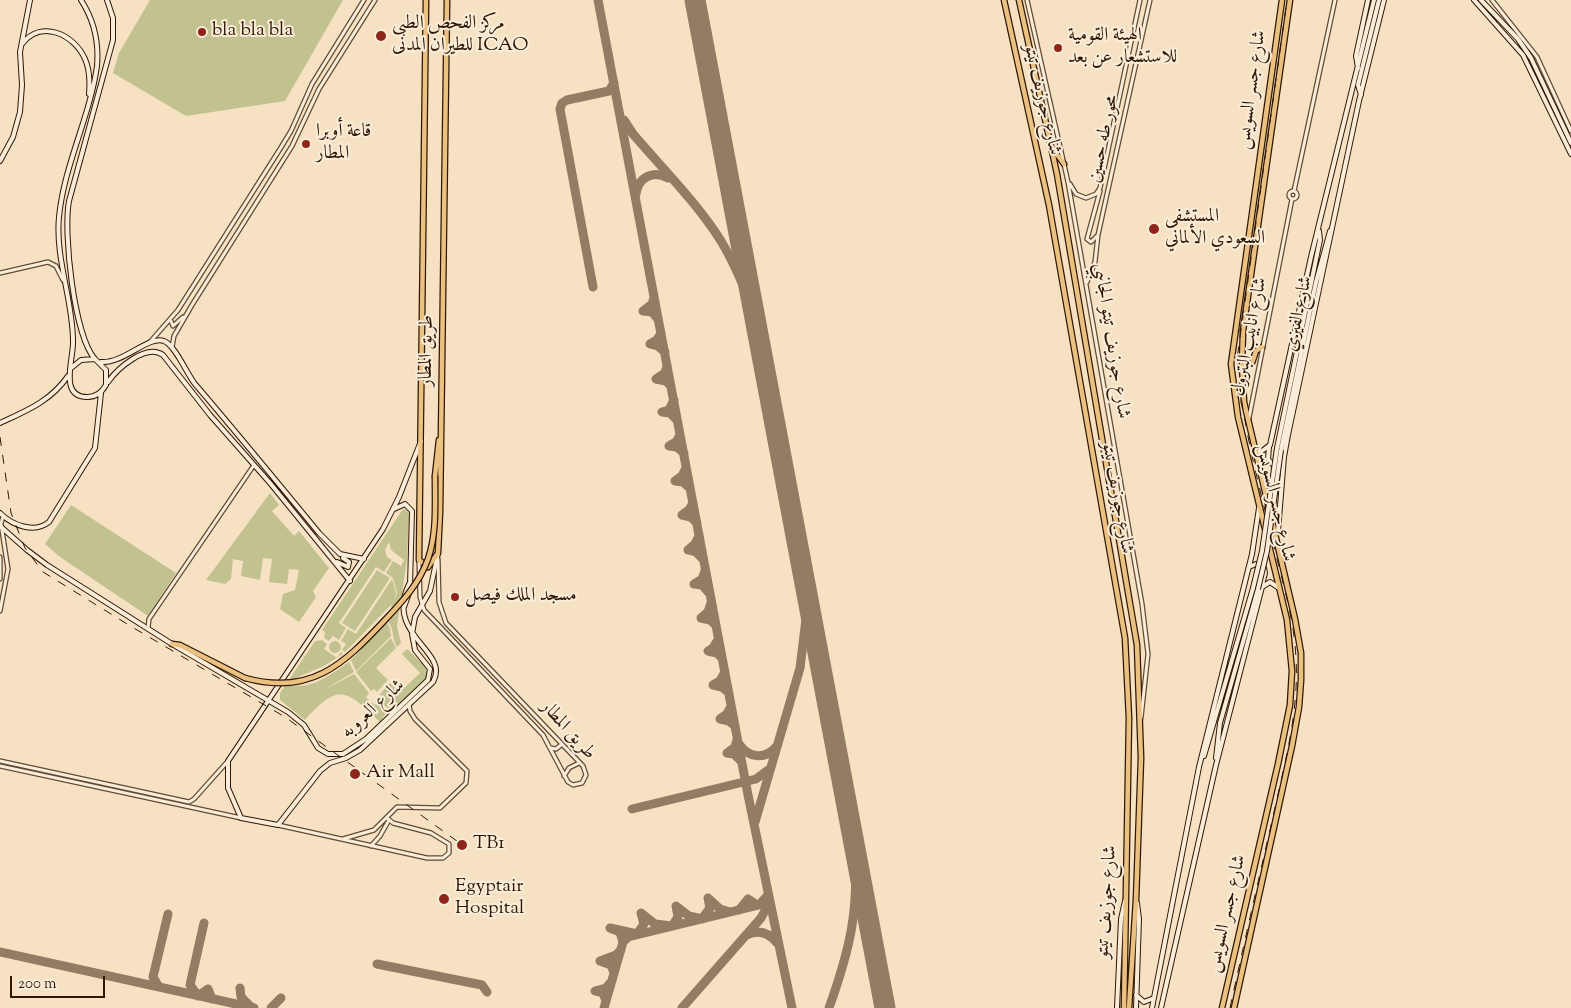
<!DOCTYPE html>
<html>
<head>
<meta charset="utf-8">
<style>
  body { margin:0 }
  #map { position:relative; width:1571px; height:1008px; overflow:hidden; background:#f6e2c3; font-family:"Sorts Mill Goudy",serif }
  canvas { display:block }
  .scale { position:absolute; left:10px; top:976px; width:95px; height:22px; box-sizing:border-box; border:2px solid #301704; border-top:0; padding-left:6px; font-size:15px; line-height:18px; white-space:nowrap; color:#301704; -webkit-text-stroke:4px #f9ecd8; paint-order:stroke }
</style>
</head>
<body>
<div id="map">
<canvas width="1571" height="1008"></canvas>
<div class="scale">200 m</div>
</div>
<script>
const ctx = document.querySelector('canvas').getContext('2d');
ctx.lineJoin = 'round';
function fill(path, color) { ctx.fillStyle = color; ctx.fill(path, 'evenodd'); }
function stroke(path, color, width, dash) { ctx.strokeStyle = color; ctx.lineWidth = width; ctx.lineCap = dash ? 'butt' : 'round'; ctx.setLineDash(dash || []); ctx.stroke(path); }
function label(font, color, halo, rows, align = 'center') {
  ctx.font = font + ' "Sorts Mill Goudy",Amiri,serif'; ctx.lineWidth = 4; ctx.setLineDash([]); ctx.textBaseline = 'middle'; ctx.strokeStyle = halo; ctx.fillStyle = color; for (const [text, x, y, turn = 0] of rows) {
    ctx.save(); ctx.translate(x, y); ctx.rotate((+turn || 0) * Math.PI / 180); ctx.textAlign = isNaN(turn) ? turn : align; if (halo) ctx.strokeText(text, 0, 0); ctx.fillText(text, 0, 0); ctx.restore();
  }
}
fill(new Path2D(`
  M150 0H343L285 101 186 116 113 73 119 53Z
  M270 493 279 505 272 511 294 536 299 531 329 568 313 591 316 597 299 622 280 609 283 594 295 590 299 570 289 569 287 584 269 582 272 559 263 558 260 580 241 576 243 561 233 559 231 579 225 584 206 580Z
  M71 505 176 573 148 616 60 557 45 544Z
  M403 509 408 510 409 516 407 559 397 627 401 643 397 647C392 639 394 628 388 622L396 612 391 607 397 593 393 578 386 573 393 561 401 566 404 560 391 550 389 542 385 550 387 557 392 560 384 572 376 567 339 623 346 628 339 640 333 636 329 641 324 638 325 632 322 630Z
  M377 570 390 578 355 631 342 623Z
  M392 579 396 593 393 603 345 652 342 650 346 644 341 641 348 629 356 634Z
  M387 623 390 628 391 636 356 671 351 660Z
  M391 638 396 648 376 668 388 680 377 692 374 689 371 691 356 672Z
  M322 640 327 644 324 649 337 658 341 652 343 654 324 666 296 678V685C313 689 336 671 349 662L354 672 322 691 354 674 369 693 366 697 369 700 366 703 369 705 371 702 375 705 378 702 387 711 380 722C346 690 339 682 305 720L280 700V693L315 641Z
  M329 647a6 6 0 1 1 12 0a6 6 0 1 1-12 0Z
  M407 649 426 667 427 677 395 708 389 710 379 700 382 697 380 694 390 683 401 691 420 673 402 654Z`), '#c1c290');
stroke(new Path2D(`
  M598 0 748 795 792 1008
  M624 120 633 134C663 169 697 203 721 241 736 266 746 291 755 318
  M636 194C638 177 653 170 668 178
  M593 287 560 109 562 103 567 100 609 91 614 83
  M654 298 652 304 643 311 652 312 658 319
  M661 333 657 340 650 344 658 346 665 352
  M667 366 665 373 656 379 666 381 671 386
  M674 400 669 410 662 412 670 413 677 420
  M680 435 676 442 669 446 677 447 684 453
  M686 468 682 476 675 481 683 482 690 488
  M693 503 689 510 682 515 691 517 697 523
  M699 536 695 544 688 550 696 552 703 559
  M705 571 702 579 694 584 702 585 710 594
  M711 603 708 612 701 618 710 620 716 625
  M718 640 713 648 708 651 717 653 722 658
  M725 672 720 681 713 685 722 687 728 692
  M731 706 727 714 720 719 729 721 735 726
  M737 740 735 747 727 753 734 754 741 761
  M739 744C748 758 765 760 776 747
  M632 809 756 779 768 770
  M755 822 800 668 806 619 804 580
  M739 910 748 899 757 905
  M204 923 190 985 198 996 208 989 212 999
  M747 935C759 929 769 933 777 943
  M623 942 620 932 610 928 637 934 644 924 641 913 655 924 672 926 678 917 676 906 689 916 702 919 710 908 708 898 720 909 730 912
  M0 952 254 1008
  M377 964 482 985 487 992
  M614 973 611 965 600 961 616 955 621 950
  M159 987 153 977 168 914
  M240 988 241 997 250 1006
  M606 1001 603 993 595 991 606 988 612 981
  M271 1008 281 998
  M604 1008 623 942 628 937 759 905 768 895
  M682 1008 761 918 769 903
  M829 1008C850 949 860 908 854 845`), '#937c64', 9);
stroke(new Path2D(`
  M695 0 885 1008`), '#937c64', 21);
const tertiary = new Path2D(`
  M1027 0 1068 182 1142 604 1148 654 1141 718
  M1492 0 1537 57 1571 131
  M1070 184 1076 194 1086 198 1096 194 1100 188 1140 0
  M1289 195a4 4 0 1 1 8 0a4 4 0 1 1-8 0Z
  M1294 191 1335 0
  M1097 236 1091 242 1087 239 1100 191
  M0 273 48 262 56 266 63 280
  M1087 282 1095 262 1098 235 1150 0
  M171 321 173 326 183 317
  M150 342 178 310 280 149 291 131 312 84 364 0
  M172 347 174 336 192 305 292 146 319 89 375 0
  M1249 418 1292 199
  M0 557V579
  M419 561 420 597 424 610 543 735 568 782 573 785 582 783 586 775 583 766 446 623 439 602 438 559
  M0 611 8 569 1 524 3 516
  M148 628 149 619 254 465
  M551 748 556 749 561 745
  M0 761 189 802 194 799 228 761
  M0 766 241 818
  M564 776 569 768 579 763
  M278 825 427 858H443L449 853V844L431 833 393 823 387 818
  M343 839 374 830 397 807 440 808 466 783 467 771 415 719 410 711 409 704
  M371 846 380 836 389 820`);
const secondary = new Path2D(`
  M1474 0 1523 55 1571 154
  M1481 0 1518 39 1531 58 1571 143
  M22 44C41 19 74 34 85 59 90 70 90 82 89 94
  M1358 68 1356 56 1368 0
  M1361 95 1358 85 1379 0
  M0 161 13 137 20 112 22 85 20 52 30 0
  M95 359C74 336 63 232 69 201L113 40V18L107 0
  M101 362C123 364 149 335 164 341 175 345 187 374 195 384 237 433 278 483 319 533L340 554 364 559
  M70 369 81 360 95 359 106 370V385C102 392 97 397 88 397 58 398 74 358 73 341 73 300 55 259 59 217 64 165 90 117 97 66 99 43 94 20 81 0
  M108 382C117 369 146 343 163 355L210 415 270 483 350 581
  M0 423C26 411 51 401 68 376
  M1269 447 1268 459 1272 464 1276 465
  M1277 448 1320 240 1319 231
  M1281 450 1316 282 1330 231
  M1255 453 1262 451 1270 445 1311 257 1374 0
  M394 509 405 504 412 511 410 586
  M0 513C12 525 34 534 49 522L95 448 101 393
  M0 526 27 550 47 565 172 644 288 712 304 725 318 748 328 754H343L366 739 428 680 430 669 415 650 412 634 415 617 430 591 438 553
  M1275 535 1278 531 1284 457 1288 435 1359 101 1384 0
  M337 562 348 567 349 562 343 558
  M1249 567 1256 564 1264 568 1265 573 1262 585
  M409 584C384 636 451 651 433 682L360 750 346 758 330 763 320 771 278 825 241 818 228 788V761L383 529 399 497 421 441
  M404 607 409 593
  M1204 756 1253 588
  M1216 758 1220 723 1258 589
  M1136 995 1144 1002 1154 998
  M1117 1008 1121 919 1125 901
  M1136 1008 1139 919 1137 903
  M1152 1008 1199 767 1252 554 1259 508
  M1161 1008 1216 765 1262 587 1270 582 1279 588`);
const primary = new Path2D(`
  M426 0 419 560 428 567 438 553 440 512 447 0
  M1242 365 1252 363 1256 351 1262 347
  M435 476 439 440
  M172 644 180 645 245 678
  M1222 1008 1278 764 1290 705 1292 671 1287 620 1238 417 1231 364 1282 0
  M1234 1008 1292 746 1299 707 1301 680V653L1295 619 1244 402 1242 365 1243 331 1290 0`);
const trunk = new Path2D(`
  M1004 0 1049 205 1125 638 1129 718 1124 1008
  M1019 0 1057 174 1137 645 1141 758 1136 900 1129 1008
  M1053 149 1064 164`);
stroke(tertiary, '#624a34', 5.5);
stroke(secondary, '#301704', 6);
stroke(primary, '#301704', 7);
stroke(trunk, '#301704', 7);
stroke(tertiary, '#f9ecd8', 3);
stroke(secondary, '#f9ecd8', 4);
stroke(primary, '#ebc182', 4.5);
stroke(trunk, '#ebc182', 4.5);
stroke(new Path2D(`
  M0 437 11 513 25 548 43 572 132 627 285 717 461 844
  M1230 1008C1244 943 1259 878 1274 812 1285 762 1299 711 1296 659 1295 627 1286 595 1278 563 1262 496 1242 428 1237 359L1287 0`), '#301704', 1, [9, 9]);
const secondaryBridge = new Path2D(`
  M1253 588 1262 551 1277 448
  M1258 589 1267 551 1281 450`);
const primaryBridge = new Path2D(`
  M245 678C310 696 343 665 384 621 402 602 419 584 428 559 437 533 435 504 435 476`);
stroke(secondaryBridge, '#301704', 6, []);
stroke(primaryBridge, '#301704', 7, []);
stroke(secondaryBridge, '#f9ecd8', 4);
stroke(primaryBridge, '#ebc182', 4.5);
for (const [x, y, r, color] of [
  [202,32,5,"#8f2418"],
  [381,36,6,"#8f2418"],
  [1058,48,5,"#8f2418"],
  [306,144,5,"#8f2418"],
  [1154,229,6,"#8f2418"],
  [455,597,5,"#8f2418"],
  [355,774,6,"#8f2418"],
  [462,845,6,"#8f2418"],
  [444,899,6,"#8f2418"]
]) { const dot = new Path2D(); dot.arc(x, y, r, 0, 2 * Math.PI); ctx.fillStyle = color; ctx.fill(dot); stroke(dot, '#f9ecd8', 2); }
label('19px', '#301704', '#f9ecd8', [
  ["مركز الفحص الطبى",392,25],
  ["للطيران المدنى ICAO",392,47],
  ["bla bla bla",212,32],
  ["الهيئة القومية",1068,37],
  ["للاستشعار عن بعد",1068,59],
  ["قاعة أوبرا",316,133],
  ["المطار",316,155],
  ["المستشفى",1165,218],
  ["السعودي الألماني",1165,240],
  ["مسجد الملك فيصل",465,597],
  ["Air Mall",366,774],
  ["TB1",473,845],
  ["Egyptair",455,888],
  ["Hospital",455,910]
], 'left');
label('19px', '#301704', '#f9ecd8', [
  ["شارع جسر السويس",1253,90,-82],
  ["شارع جوزيف تيتو",1041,100,77],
  ["محور طه حسين",1105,139,-78],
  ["شارع الفيزي",1300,314,-78],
  ["شارع انابيب البترول",1251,337,-79],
  ["شارع جوزيف تيتو الجانبي",1110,341,81],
  ["طريق المطار",428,351,-89],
  ["شارع جوزيف تيتو",1116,498,80],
  ["شارع جسر السويس",1274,503,77],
  ["شارع العروبه",374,710,-42],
  ["طريق المطار",567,731,48],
  ["شارع جوزيف تيتو",1108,902,-86],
  ["شارع جسر السويس",1228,914,-77]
]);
</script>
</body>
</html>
